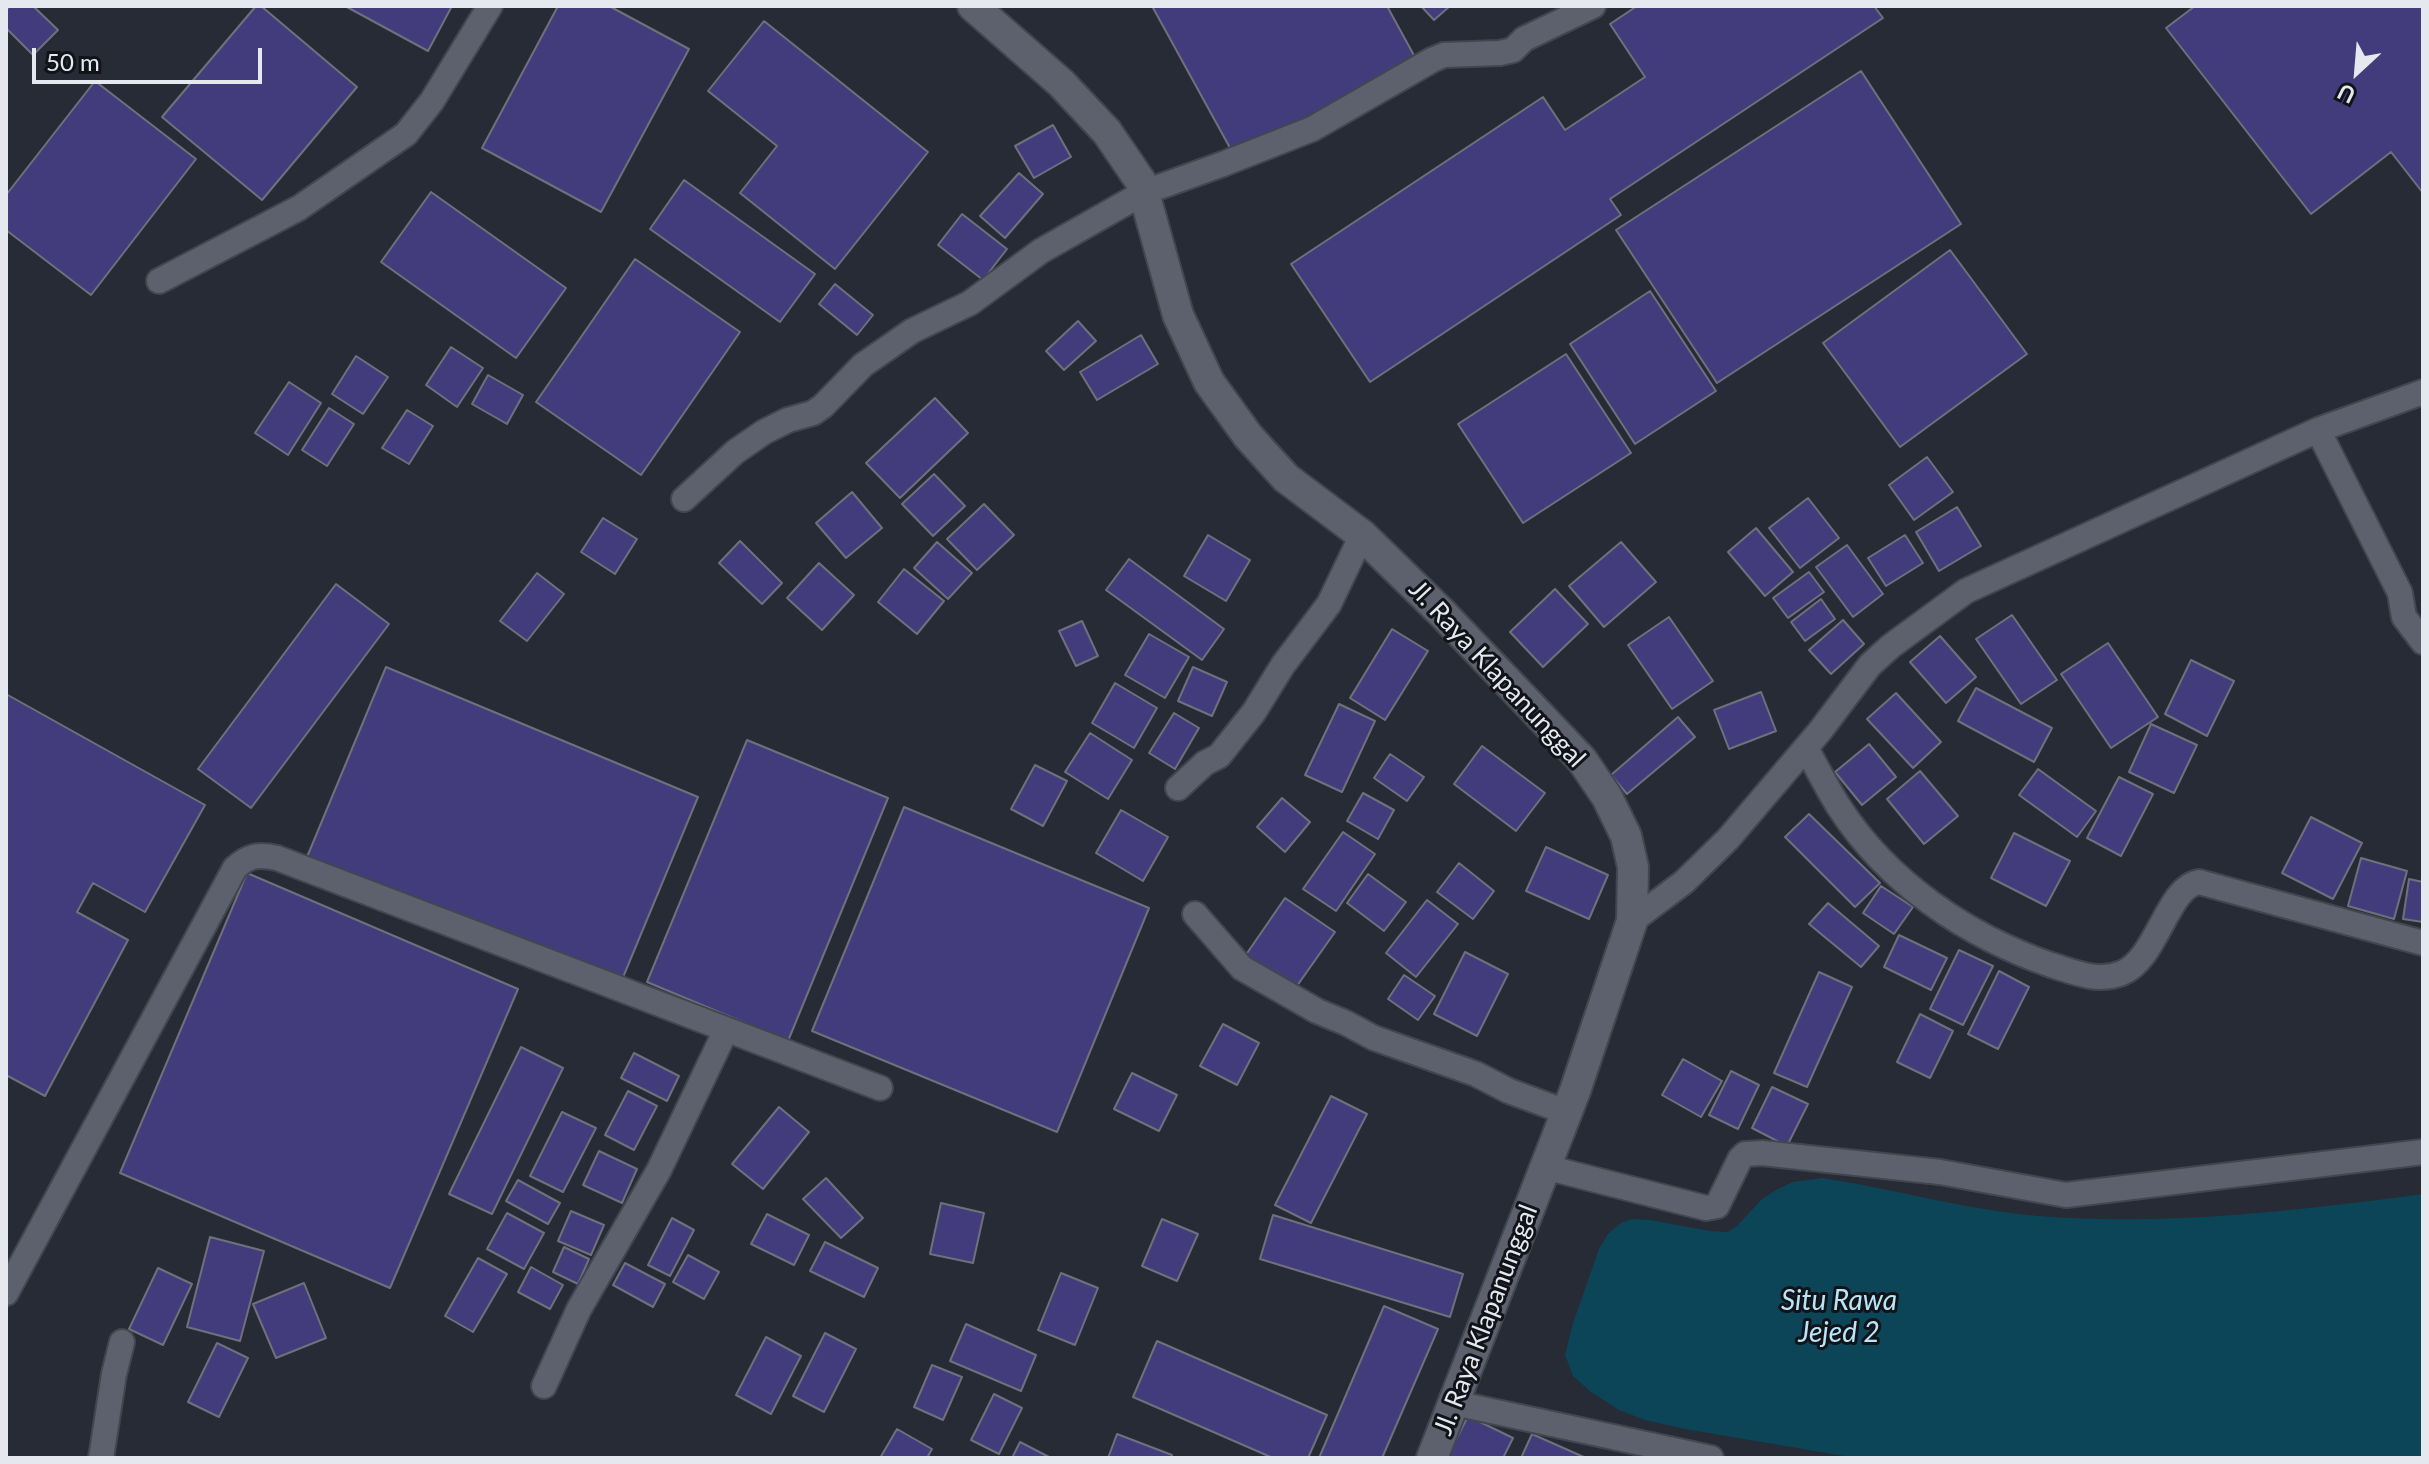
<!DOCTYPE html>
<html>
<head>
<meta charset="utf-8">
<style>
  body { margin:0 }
  #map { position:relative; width:2429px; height:1464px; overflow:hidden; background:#262b35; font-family:Lato,sans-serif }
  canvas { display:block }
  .frame { position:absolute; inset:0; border:8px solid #e5e9ef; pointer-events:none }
  .north { position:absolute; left:2317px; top:32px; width:80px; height:80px; -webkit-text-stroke:6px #111318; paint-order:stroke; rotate:206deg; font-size:22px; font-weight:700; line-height:32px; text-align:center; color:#e5e9ef }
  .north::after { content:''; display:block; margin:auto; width:28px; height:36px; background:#e5e9ef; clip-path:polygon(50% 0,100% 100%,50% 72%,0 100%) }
  .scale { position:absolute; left:32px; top:48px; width:230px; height:36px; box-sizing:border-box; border:4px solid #e5e9ef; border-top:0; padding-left:10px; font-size:24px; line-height:28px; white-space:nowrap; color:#e5e9ef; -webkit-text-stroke:6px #111318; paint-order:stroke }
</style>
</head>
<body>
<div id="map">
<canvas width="2429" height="1464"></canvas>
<div class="frame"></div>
<div class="north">U</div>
<div class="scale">50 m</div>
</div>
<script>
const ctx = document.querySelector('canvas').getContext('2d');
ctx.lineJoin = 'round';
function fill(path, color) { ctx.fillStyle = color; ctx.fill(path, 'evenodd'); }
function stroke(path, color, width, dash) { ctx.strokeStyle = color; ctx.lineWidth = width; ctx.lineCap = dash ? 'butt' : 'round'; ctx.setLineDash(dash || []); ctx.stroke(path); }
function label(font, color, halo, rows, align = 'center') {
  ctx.font = font + ' Lato,sans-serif'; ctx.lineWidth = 6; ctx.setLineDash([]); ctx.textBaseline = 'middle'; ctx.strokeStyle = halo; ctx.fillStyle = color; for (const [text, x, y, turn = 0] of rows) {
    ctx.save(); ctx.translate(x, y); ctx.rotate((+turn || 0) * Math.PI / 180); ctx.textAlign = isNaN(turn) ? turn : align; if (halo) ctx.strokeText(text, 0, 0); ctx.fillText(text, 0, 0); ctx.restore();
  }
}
fill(new Path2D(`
  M1822 1178C1895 1189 1966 1210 2039 1216 2167 1226 2296 1211 2423 1194V1458H1856L1685 1429 1645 1420 1619 1410 1591 1392 1573 1376 1565 1355 1573 1323 1599 1249 1608 1234 1621 1223 1632 1219 1650 1220 1710 1231 1728 1232 1737 1226 1761 1200 1774 1191 1793 1182Z`), '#0c4557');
const building = new Path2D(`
  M10 6H33L58 30 33 55 6 28V10Z
  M256 6H261L357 87 262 200 162 117Z
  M345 6H452L428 51Z
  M558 6H609L689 49 601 212 482 148Z
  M1152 6H1387L1416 59 1235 157Z
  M1421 6H1450L1434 20Z
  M1637 6H1874L1883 18 1610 199 1621 215 1370 382 1291 264 1543 97 1565 130 1645 77 1610 24Z
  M2195 6H2423V193L2391 152 2311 214 2166 28Z
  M764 21 928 152 835 269 740 193 777 146 708 91Z
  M1861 71 1961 224 1717 383 1616 230Z
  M95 81 196 159 91 295 6 230V195Z
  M1053 125 1071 157 1034 178 1015 146Z
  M1019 173 1043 194 1005 238 980 216Z
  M684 180 815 274 780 322 650 229Z
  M431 192 566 288 516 358 381 262Z
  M962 214 1007 249 983 280 938 245Z
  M1950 250 2027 354 1900 447 1823 343Z
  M635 259 740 332 641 475 536 402Z
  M835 284 873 315 857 335 819 304Z
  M1650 291 1716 391 1635 444 1570 344Z
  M1078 321 1096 341 1064 370 1046 351Z
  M1141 335 1158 364 1097 400 1080 372Z
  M451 347 483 368 457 407 426 385Z
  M1566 354 1631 453 1523 523 1458 424Z
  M356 356 388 377 363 414 332 394Z
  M488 375 523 395 507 424 472 404Z
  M289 382 321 403 288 455 255 433Z
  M935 398 968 433 900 498 866 463Z
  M329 408 354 424 327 466 302 450Z
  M407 410 433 426 409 464 382 448Z
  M1927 457 1953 492 1914 520 1889 485Z
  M934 474 965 506 933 536 902 504Z
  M852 492 882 528 846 558 816 523Z
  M1808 498 1839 538 1800 568 1769 528Z
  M984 504 1014 535 977 570 947 539Z
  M1957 507 1981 546 1939 571 1916 532Z
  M603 518 637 539 615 574 581 552Z
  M1756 528 1793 572 1765 596 1728 552Z
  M1208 535 1250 560 1226 601 1184 576Z
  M1905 535 1923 563 1886 586 1868 558Z
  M740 541 782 583 762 604 719 563Z
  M937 542 972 573 948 599 914 568Z
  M1621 542 1656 582 1604 627 1569 586Z
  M1847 545 1883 594 1853 617 1816 567Z
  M1129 559 1224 629 1202 660 1106 590Z
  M819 563 854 595 822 630 787 598Z
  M904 569 944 601 917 634 878 602Z
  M1809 572 1824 592 1788 618 1773 598Z
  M537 573 564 594 527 641 500 621Z
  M336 584 389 624 251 808 198 769Z
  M1555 589 1588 624 1543 667 1510 632Z
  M1821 599 1835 619 1805 641 1791 622Z
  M2012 615 2057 680 2021 704 1976 639Z
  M1669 617 1713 681 1672 709 1628 645Z
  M1843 620 1864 644 1831 674 1809 650Z
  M1082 621 1098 656 1076 666 1059 631Z
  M1392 629 1428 651 1385 720 1350 698Z
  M1149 634 1189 657 1165 698 1125 675Z
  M1940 636 1976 677 1946 703 1910 662Z
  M2108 643 2158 717 2111 748 2061 674Z
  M2191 660 2234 681 2207 736 2165 714Z
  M386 667 698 797 619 987 307 857Z
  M1193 667 1227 682 1212 716 1178 701Z
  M1115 683 1157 708 1134 748 1092 723Z
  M1976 688 2052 728 2034 762 1958 721Z
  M1761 692 1776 731 1729 749 1714 710Z
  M1896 693 1941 742 1913 768 1867 719Z
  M6 694 205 805 145 912 93 883 77 912 128 940 45 1096 6 1075Z
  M1339 704 1375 721 1342 792 1305 775Z
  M1174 713 1199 728 1175 769 1149 753Z
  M1678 717 1695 737 1627 794 1611 775Z
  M2151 724 2197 745 2174 793 2129 772Z
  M1090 733 1132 760 1108 799 1065 772Z
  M747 740 888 798 788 1041 647 982Z
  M1869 744 1896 777 1862 805 1835 772Z
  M1482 746 1545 793 1516 831 1454 784Z
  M1390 754 1424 777 1407 801 1374 778Z
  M1035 765 1067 781 1043 826 1011 809Z
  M2038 769 2096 811 2077 837 2019 795Z
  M1920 771 1958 816 1924 844 1887 799Z
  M2119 777 2153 794 2121 856 2087 838Z
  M1363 793 1394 810 1378 839 1347 821Z
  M1282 798 1310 822 1285 852 1257 827Z
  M904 807 1149 908 1057 1132 812 1031Z
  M1121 810 1168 837 1143 881 1096 853Z
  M1809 814 1880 883 1855 907 1785 837Z
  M2311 817 2362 843 2333 899 2282 873Z
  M1343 832 1375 854 1336 911 1303 889Z
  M2014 833 2070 861 2046 906 1991 878Z
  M1546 847 1608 875 1589 919 1526 891Z
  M2361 858 2407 871 2394 919 2348 906Z
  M1459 863 1494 891 1473 919 1437 892Z
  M247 873 518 989 390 1288 120 1173Z
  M1368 874 1406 902 1384 931 1347 903Z
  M2409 879 2423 882V922L2403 919Z
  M1881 886 1913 907 1894 934 1863 913Z
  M1285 898 1335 932 1292 993 1243 959Z
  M1427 900 1458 924 1416 977 1386 953Z
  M1828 903 1879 946 1861 967 1809 924Z
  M1899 935 1947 958 1931 990 1884 967Z
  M1959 950 1993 966 1963 1025 1930 1009Z
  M1465 952 1508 974 1477 1036 1434 1014Z
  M1999 971 2029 987 1998 1049 1968 1034Z
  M1819 972 1852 987 1807 1087 1774 1073Z
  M1404 975 1435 996 1418 1020 1388 999Z
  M1920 1014 1953 1031 1930 1078 1897 1062Z
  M1223 1024 1259 1043 1237 1085 1200 1066Z
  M521 1047 563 1068 492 1214 449 1194Z
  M634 1053 679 1076 667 1101 621 1078Z
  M1683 1059 1722 1081 1701 1117 1662 1095Z
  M1731 1071 1759 1085 1738 1129 1709 1115Z
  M1132 1073 1177 1095 1159 1131 1114 1109Z
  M1772 1087 1808 1104 1787 1146 1752 1128Z
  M628 1091 657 1106 634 1150 605 1135Z
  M1331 1096 1367 1114 1311 1223 1275 1205Z
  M779 1107 809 1132 763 1189 732 1164Z
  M562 1112 596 1128 563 1192 530 1176Z
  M599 1151 637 1169 622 1203 583 1185Z
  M826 1178 863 1218 841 1238 803 1199Z
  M518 1180 560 1203 548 1224 506 1201Z
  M941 1203 984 1213 973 1263 930 1254Z
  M571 1211 604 1225 591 1255 558 1241Z
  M507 1213 544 1233 524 1269 487 1249Z
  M767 1214 809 1235 794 1265 751 1244Z
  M1273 1215 1463 1274 1450 1317 1260 1259Z
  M672 1218 694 1230 670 1276 648 1265Z
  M1162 1219 1198 1234 1177 1281 1142 1266Z
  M210 1237 264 1251 240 1341 187 1327Z
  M825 1242 878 1268 864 1297 810 1271Z
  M564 1247 589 1259 578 1284 553 1272Z
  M688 1255 719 1272 704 1299 673 1282Z
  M478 1258 507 1274 473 1332 445 1316Z
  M625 1263 665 1284 653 1307 613 1285Z
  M531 1267 563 1285 550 1309 518 1292Z
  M158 1268 192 1284 163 1345 129 1329Z
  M1061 1273 1098 1288 1075 1345 1038 1330Z
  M304 1283 326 1338 276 1358 253 1304Z
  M1384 1306 1438 1329 1382 1458H1319Z
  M966 1324 1036 1355 1021 1391 950 1361Z
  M825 1333 856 1349 824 1412 793 1396Z
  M766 1337 801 1356 771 1414 736 1395Z
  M1157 1341 1327 1415 1308 1458H1273L1133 1397Z
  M217 1343 248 1358 219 1417 188 1402Z
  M932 1365 962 1377 943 1420 914 1407Z
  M994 1394 1022 1408 999 1454 971 1440Z
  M1468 1416 1513 1438 1503 1458H1447Z
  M897 1429 932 1449 927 1458H880Z
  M1117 1434 1172 1455 1171 1458H1108Z
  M1532 1434 1586 1458H1521Z
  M1020 1442 1051 1458H1012Z`);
fill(building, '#433c7c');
stroke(building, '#70707c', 2);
const minor = new Path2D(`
  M159 281 299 208 406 134 432 101 490 6
  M2318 430 2400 593 2404 617 2423 642
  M684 499 735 452 764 432 788 420 813 413 823 406 863 365 912 331 970 303 1041 251 1145 192 1223 164 1312 129 1432 60 1444 55 1500 53 1513 50 1524 39 1593 6
  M1806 748C1817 768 1827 788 1839 807 1888 883 1967 936 2051 965 2074 972 2098 983 2122 973 2157 959 2167 887 2199 882L2423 943
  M1178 788 1205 763 1219 756 1254 712 1283 665 1329 604 1362 535
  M1195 914 1242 968 1317 1011 1346 1023 1374 1038 1476 1074 1509 1091 1566 1112
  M1632 921 1684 882 1728 839 1820 731 1870 665 1891 646 1966 591 2318 430 2423 392
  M1545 1167 1706 1208 1717 1206 1740 1159 1745 1154 1762 1153 1940 1172 2066 1195 2423 1152
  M6 1293 235 868C249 855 259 854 277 858L880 1088
  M544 1386 579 1309 659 1170 726 1030
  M1454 1403 1711 1458
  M101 1458 114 1374 122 1342`);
const tertiary = new Path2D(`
  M973 6 1061 83 1107 132 1141 182 1178 315 1209 382 1248 436 1286 478 1362 535 1443 614 1582 760 1607 797 1626 836 1633 867 1632 921 1575 1091 1432 1458`);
stroke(minor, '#42464f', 28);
stroke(tertiary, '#42464f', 34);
stroke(minor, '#5c616d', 24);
stroke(tertiary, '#5c616d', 30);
label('26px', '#e5e9ef', '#111318', [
  ["Jl. Raya Klapanunggal",1497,674,47],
  ["Jl. Raya Klapanunggal",1486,1320,-69]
]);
label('italic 28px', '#b8e6f8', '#111318', [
  ["Situ Rawa",1839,1301],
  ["Jejed 2",1839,1333]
]);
</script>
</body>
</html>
